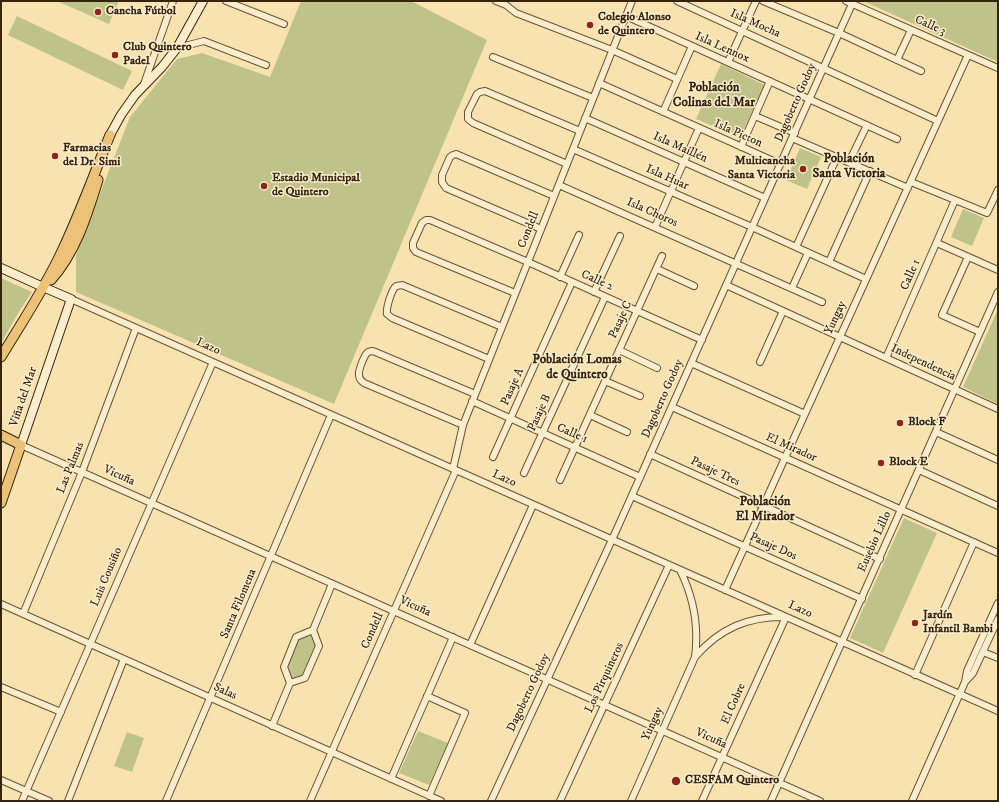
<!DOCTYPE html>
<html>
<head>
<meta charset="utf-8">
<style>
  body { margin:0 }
  #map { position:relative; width:999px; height:802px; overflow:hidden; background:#f8e3b0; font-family:"IM FELL DW Pica",serif }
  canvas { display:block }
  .frame { position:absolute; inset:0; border:2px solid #35230e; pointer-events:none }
</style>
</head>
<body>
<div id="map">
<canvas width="999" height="802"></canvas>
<div class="frame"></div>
</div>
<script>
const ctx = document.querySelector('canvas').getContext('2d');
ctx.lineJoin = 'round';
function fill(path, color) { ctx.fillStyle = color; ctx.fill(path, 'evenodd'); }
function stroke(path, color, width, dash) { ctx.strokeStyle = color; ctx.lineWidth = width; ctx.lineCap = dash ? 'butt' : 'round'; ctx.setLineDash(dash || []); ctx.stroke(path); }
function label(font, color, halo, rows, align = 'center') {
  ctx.font = font + ' "IM FELL DW Pica",serif'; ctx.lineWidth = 3; ctx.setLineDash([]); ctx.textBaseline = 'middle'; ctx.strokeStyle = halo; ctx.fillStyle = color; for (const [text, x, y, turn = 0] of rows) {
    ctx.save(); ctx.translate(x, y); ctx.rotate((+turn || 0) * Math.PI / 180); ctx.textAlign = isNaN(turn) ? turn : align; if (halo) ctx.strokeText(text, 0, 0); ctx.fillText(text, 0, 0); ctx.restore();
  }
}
fill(new Path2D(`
  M57 1H119L109 24Z
  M301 1H411L487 40 334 404 76 292V255L130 117 177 59 202 53 270 77Z
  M863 1H998V62Z
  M17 16 132 71 123 90 8 35Z
  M721 64 765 85 740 137 696 119Z
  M800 148 821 157 807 189 786 180Z
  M963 209 984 218 972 246 951 237Z
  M1 278 32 292 20 310 1 343Z
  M998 309V404L963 387Z
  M904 518 937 533 883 653 850 638Z
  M310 634 316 648 304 676 292 679 287 668 299 638Z
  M418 731 448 743 429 785 399 773Z
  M127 732 144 738 132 772 114 766Z`), '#bfc38a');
const street = new Path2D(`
  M226 1 284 24
  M496 1 506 5 516 13 612 50 677 79
  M677 1 938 121
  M763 1 839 33 921 71
  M846 1 998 68
  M626 16 897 139
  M177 48 204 41 266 65
  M493 57 593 98
  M897 60 911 30
  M728 62 756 1
  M599 83 780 164
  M144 84 173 1
  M663 112 692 46
  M755 116 795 133
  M585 118 765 198
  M792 138 908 188
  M741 147 770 81
  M573 149 752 227 866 279
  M849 162 867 125
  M567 164 473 123 468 119V112L477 94 480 92 485 91 580 131
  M911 182 987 213 998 190
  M559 185 822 302
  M655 227 699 128
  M541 229 446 188 442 182V175L450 157 453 155 456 154 554 196
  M937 243 998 270
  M796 247 837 157
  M968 257 942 315 980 332
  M829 262 870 171
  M657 269 694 286
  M560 277 579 235
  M726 285 998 409
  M792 288 808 253
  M594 292 620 236
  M515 293 416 252 413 248V243L422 223 426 220H430L528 262 702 340
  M71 299 998 711
  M619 350 657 368
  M886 358 955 200
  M489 359 392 318 387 314C386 308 391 292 395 287 397 285 399 286 402 285L502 327
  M760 362 783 311
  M691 363 805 414
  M605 381 640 396
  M472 401 640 477
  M672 407 998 553
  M590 415 627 432
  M463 425 364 383C361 381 359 379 359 375 358 371 364 356 367 353 369 351 370 351 373 351L475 394
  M936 432 998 460
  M21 445 820 801
  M650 454 880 559
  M493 457 572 282
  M453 469 463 425 632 1
  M919 470 998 506
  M524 473 605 297
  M560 480 662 256
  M632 496 862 599
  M680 570C694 598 699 626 695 657
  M725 590 968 55
  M1 604 441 801
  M23 614 82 472 136 328
  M470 645 533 505
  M983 652 998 658
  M915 675 974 542
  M965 682 967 671 998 603
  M290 683 305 678 319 646 313 630 332 584
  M1 687 61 712
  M427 696 465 713 429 796
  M272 726 290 683 284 667 296 637 313 630
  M391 779 453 637
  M1 780 49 801
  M22 801 213 362
  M68 801 124 659
  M166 801 331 415
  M310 801 456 470
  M491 801 616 531 852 4
  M560 801 669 565
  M631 801 695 657C720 628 749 616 786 617L702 801
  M771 801 998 292
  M912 801 965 682 973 673 998 619`);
const secondary = new Path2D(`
  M110 135 121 115 135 95 162 67 177 48 203 1
  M1 268 43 287 71 299 21 445`);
const primary = new Path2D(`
  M51 280C76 252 87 215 98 180
  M1 357C22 322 45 288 62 251 80 213 94 174 110 135
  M1 435 21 445 1 503`);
stroke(street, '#665336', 8);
stroke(secondary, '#35230e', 10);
stroke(primary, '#35230e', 11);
stroke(street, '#faedcc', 6);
stroke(secondary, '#faedcc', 8);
stroke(primary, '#ecc278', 9);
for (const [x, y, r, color] of [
  [98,12,4,"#8f2418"],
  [590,25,4,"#8f2418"],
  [115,55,4,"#8f2418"],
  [55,156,4,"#8f2418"],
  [803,169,4,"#8f2418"],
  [264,186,4,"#8f2418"],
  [900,423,4,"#8f2418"],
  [881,463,4,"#8f2418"],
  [915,623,4,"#8f2418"],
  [676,781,5,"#8f2418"]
]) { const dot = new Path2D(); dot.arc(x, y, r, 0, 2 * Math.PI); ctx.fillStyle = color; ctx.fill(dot); stroke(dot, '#faedcc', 1.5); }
label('bold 12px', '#35230e', '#faedcc', [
  ["Cancha Fútbol",106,12],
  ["Colegio Alonso",598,18],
  ["de Quintero",598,32],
  ["Club Quintero",123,48],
  ["Padel",123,62],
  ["Farmacias",63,149],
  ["del Dr. Simi",63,163],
  ["Multicancha",795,162,"right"],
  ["Santa Victoria",795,176,"right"],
  ["Estadio Municipal",272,179],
  ["de Quintero",272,193],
  ["Block F",908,423],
  ["Block E",889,463],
  ["Jardín",923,616],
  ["Infantil Bambi",923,630],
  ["CESFAM Quintero",685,781]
], 'left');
label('12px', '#35230e', '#faedcc', [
  ["Isla Mocha",755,24,24],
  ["Calle 3",930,26,24],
  ["Isla Lennox",722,48,24],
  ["Dagoberto Godoy",796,103,-66],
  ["Isla Picton",738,134,24],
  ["Isla Maillén",680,148,24],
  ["Isla Huar",667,178,24],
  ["Isla Choros",652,213,24],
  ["Condell",529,230,-68],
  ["Calle 1",911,275,-66],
  ["Calle 2",597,281,24],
  ["Yungay",836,318,-65],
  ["Pasaje C",621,320,-65],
  ["Lazo",208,347,24],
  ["Independencia",923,363,25],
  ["Pasaje A",513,387,-66],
  ["Viña del Mar",24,397,-71],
  ["Dagoberto Godoy",663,399,-66],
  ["Pasaje B",540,413,-65],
  ["Calle 1",572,434,24],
  ["El Mirador",791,448,24],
  ["Las Palmas",71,468,-68],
  ["Pasaje Tres",715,472,25],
  ["Vicuña",119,476,24],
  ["Lazo",504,479,24],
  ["Eusebio Lillo",875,542,-66],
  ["Pasaje Dos",773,547,24],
  ["Luis Cousiño",107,577,-67],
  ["Santa Filomena",239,604,-67],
  ["Vicuña",415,607,24],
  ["Lazo",800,610,24],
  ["Condell",373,631,-66],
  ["Los Pirquineros",605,678,-65],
  ["Salas",225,692,24],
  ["Dagoberto Godoy",529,693,-65],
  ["El Cobre",734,704,-66],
  ["Yungay",653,724,-66],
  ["Vicuña",711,739,24]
]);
label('bold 13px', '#35230e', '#faedcc', [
  ["Población",714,88],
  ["Colinas del Mar",714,103],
  ["Población",849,159],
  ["Santa Victoria",849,174],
  ["Población Lomas",577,360],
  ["de Quintero",577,375],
  ["Población",765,502],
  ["El Mirador",765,517]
]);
</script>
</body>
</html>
